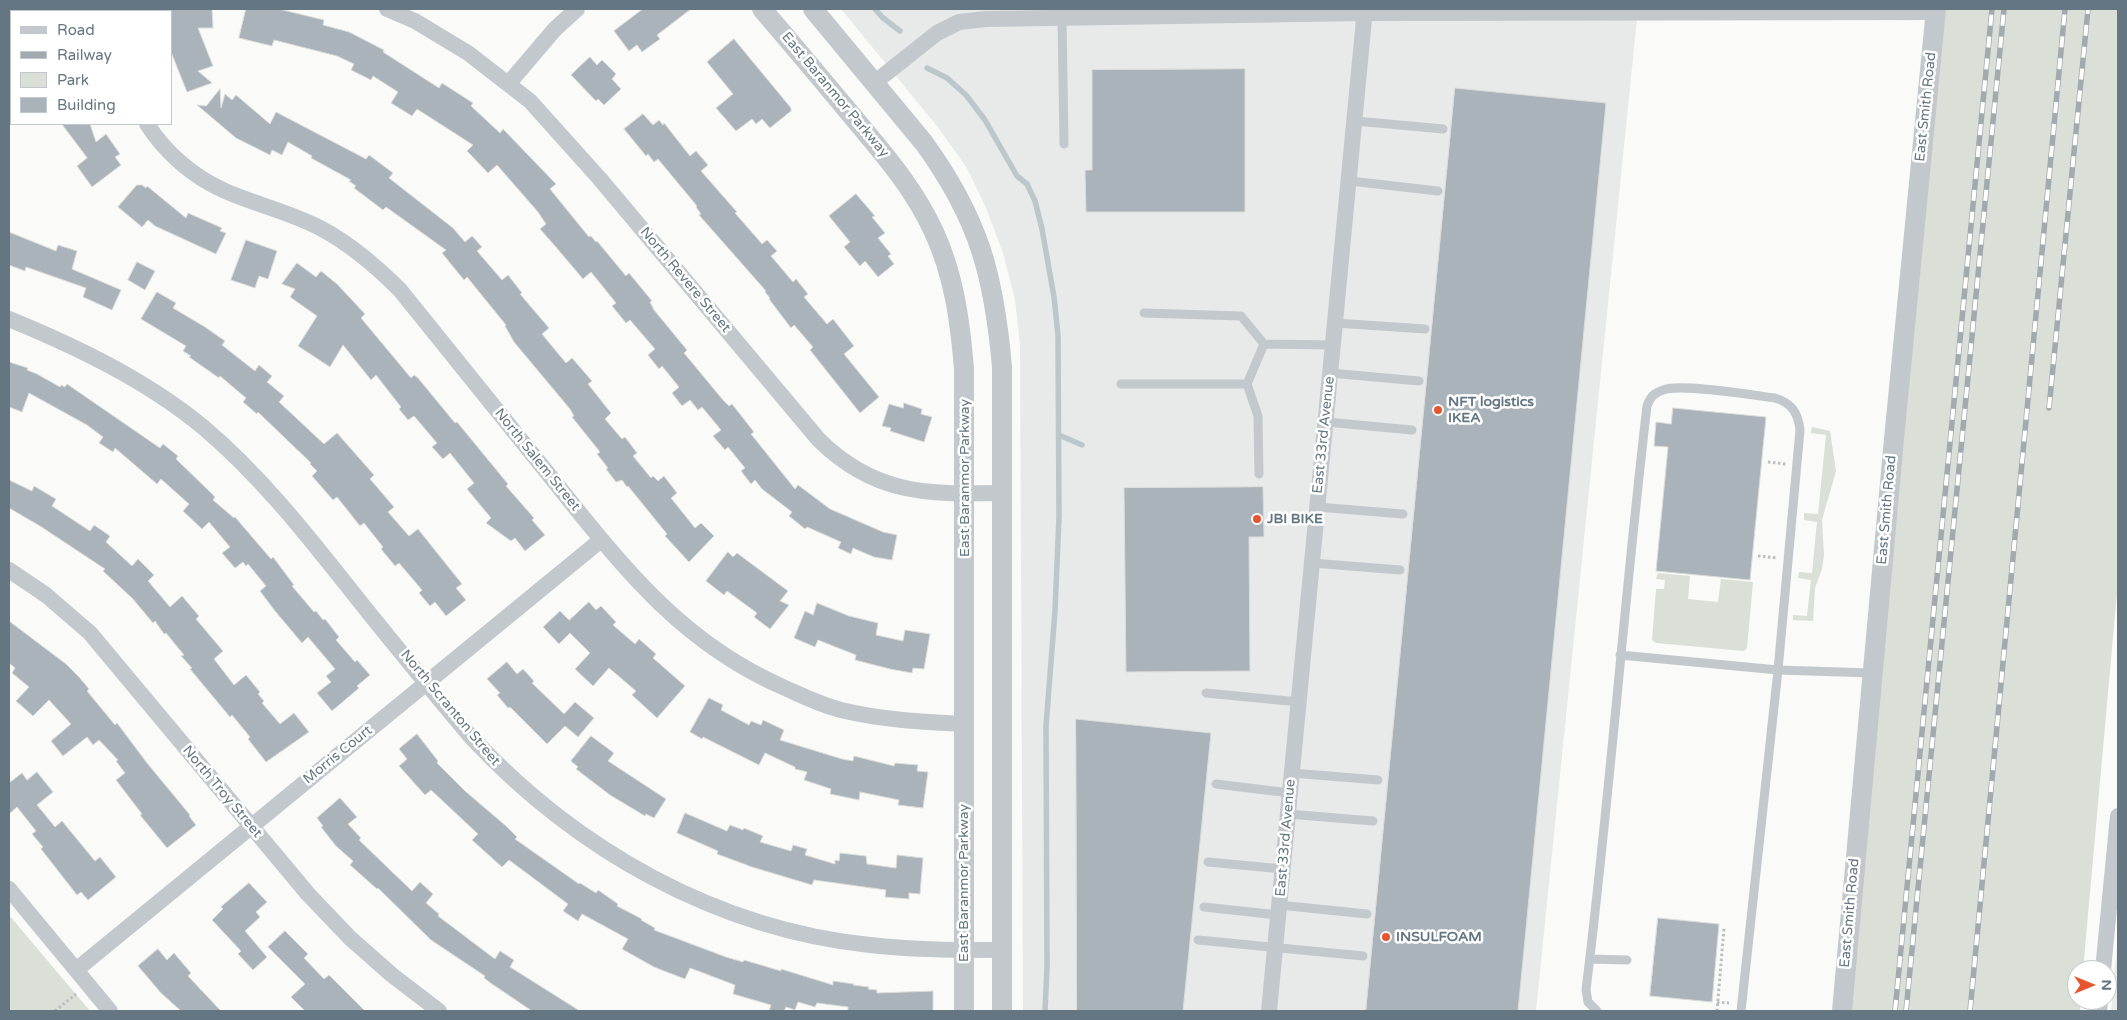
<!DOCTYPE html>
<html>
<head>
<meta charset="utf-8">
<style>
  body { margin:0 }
  #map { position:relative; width:2127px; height:1020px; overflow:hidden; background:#fafaf8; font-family:"Varela Round",sans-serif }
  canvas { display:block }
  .frame { position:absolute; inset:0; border:10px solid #657683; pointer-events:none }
  .legend { position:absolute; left:10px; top:10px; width:162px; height:115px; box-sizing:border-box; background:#fff; border:1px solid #c1c8cd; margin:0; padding:6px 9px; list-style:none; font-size:15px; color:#657683 }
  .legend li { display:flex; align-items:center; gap:10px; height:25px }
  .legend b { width:25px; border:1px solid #c1c8cd }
  .north { position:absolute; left:2067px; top:960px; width:50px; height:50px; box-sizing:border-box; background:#fff; border:1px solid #c1c8cd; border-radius:50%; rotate:90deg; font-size:14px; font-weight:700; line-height:20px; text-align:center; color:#657683 }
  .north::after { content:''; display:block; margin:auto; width:18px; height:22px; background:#e4572e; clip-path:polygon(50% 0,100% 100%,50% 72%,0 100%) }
</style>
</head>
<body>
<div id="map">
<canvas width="2127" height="1020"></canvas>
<div class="frame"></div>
<ul class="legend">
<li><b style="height:6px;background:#c3c8cc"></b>Road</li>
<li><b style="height:6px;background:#a2aab0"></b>Railway</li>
<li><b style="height:14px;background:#dadfd7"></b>Park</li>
<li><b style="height:14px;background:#aab3b9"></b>Building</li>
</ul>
<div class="north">N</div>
</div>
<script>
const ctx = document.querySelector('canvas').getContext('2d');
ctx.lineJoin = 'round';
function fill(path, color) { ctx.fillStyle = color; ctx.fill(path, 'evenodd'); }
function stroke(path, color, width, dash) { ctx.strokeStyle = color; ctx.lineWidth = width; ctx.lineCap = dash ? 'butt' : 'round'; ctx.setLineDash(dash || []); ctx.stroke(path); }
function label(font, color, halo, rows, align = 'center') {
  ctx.font = font + ' "Varela Round",sans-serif'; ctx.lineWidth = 5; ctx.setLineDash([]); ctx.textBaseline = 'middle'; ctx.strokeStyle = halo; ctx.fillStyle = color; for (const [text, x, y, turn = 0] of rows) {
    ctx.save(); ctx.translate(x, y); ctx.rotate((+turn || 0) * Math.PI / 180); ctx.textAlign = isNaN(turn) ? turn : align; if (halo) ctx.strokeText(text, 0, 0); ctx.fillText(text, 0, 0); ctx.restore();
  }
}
fill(new Path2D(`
  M841 9H1638L1536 1011H1023L1020 345 1015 300 1003 253 986 208 967 168 937 126Z
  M2118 936V1011H2111Z`), '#e8e9e9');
fill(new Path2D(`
  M1945 9H2118V582L2083 970H2077V1000H2081L2080 1011H1847Z
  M1812 427 1830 431 1836 471 1822 520 1824 555 1822 569 1815 588 1813 621 1793 620V615L1807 616 1811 580 1798 578 1799 572 1812 573 1817 522 1804 520V513L1818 514 1826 435 1811 433Z
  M1658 573 1690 576 1688 599 1718 602 1721 579 1753 582 1747 648 1744 651 1656 643 1652 640 1656 589H1664L1665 580 1656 579Z
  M9 915 90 1011H9Z`), '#dadfd7');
stroke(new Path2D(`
  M875 9 882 17 900 31
  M927 68 947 78 966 95 985 120 1017 176 1027 184 1035 201 1042 229 1054 297 1058 335 1059 517 1055 611 1046 726 1047 967 1045 1011
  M1059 435 1082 445`), '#bbc7cb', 5.5);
const building = new Path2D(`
  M171 9H212L213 28H198L213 66 198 71 212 83 187 92 171 52Z
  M246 9H279L324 20 323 25 349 32 384 50 383 52 439 88 442 83 473 103 471 106 500 133 503 129 556 184 550 189 589 237 591 236 596 242 597 241 626 276 629 273 652 301 650 302 654 310 687 350 684 353 723 400 729 406 732 404 754 432 751 434 795 489 798 485 830 509 883 532 897 535 892 560 874 557 853 548 851 554 838 548 841 542 807 527 805 529 789 516 792 512 762 489 755 480 751 484 741 471 745 468 728 447 725 450 713 436 721 430 702 407 698 410 690 400 682 406 672 393 679 387 662 366 659 369 648 355 655 349 630 320 626 323 612 306 616 303 591 272 583 279 555 246 540 229 546 224 538 212 497 165 488 173 467 151 473 145 417 109 412 116 391 103 398 92 373 76 371 80 351 70 354 64 337 56 274 40 272 46 239 38Z
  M643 9H691L657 35 660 39 642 52 637 45 629 51 614 31Z
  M734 39 791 108V111L770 128 762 119 756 124 752 119 736 131 716 108 733 94 707 62Z
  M590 57 597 65 602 60 616 74 612 79 621 89 604 105 598 99 596 101 571 75Z
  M1245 69V212H1086L1085 170H1092V70Z
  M1455 88 1606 103 1518 1011H1366Z
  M220 89 221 108 225 94 232 100 236 95 270 124 276 112 366 159 369 155 393 173 389 178 453 228 465 242 472 236 482 247 477 251 502 280 508 275 522 293 520 294 549 328 542 334 551 345 566 363 572 358 592 381 588 384 611 413 605 419 622 439 625 437 637 453 633 456 651 478 653 476 658 481 664 476 677 493 671 498 695 528 701 523 714 536 689 562 665 536 667 534 628 486 627 487 622 480 616 482 606 469 608 468 597 454 600 452 572 417 574 416 570 409 514 342 505 326 506 325 467 277 464 280 442 253 446 250 386 207 383 210 354 188 356 186 349 181 351 180 311 158 312 156 288 142 282 155 272 150 270 155 236 138 197 105 206 106Z
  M643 114 653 125 659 120 663 125 664 123 690 156 696 151 708 165 701 171 737 212 735 213 762 244 767 240 777 251 771 256 793 282 796 279 808 294 804 297 827 324 833 319 854 346 844 354 879 397 860 413 810 350 813 347 794 325 791 328 769 299 770 298 765 292 766 291 699 215 701 214 696 207 697 206 658 159 654 162 648 154 646 156 624 129Z
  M62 124H90L96 142 106 134 120 154 115 157 121 165 92 187 77 166 87 158Z
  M137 185H142L146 188 147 186 186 218 188 213 222 228 220 231 226 233 216 254 155 226 148 220 142 227 118 207Z
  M856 194 875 216 872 217 885 233 878 238 891 254 888 256 894 264 878 277 865 261 860 266 844 247 850 242 829 216Z
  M9 232 56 251 58 245 77 251 72 269 121 290 112 310 83 297 86 288 26 267 25 271 9 265Z
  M246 240 277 251 268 279 259 276 255 288 231 280Z
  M137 262 155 271 145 290 128 280Z
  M297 263 316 277 321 271 337 284 365 314 361 318 411 378 414 375 418 378 455 423 457 422 508 484 506 486 534 518 532 520 545 535 525 551 515 538 511 541 486 523 491 518 467 489 474 483 450 453 443 459 432 447 437 443 414 416 408 420 399 409 401 407 376 375 371 380 343 345 330 367 298 346 317 316 290 297 295 289 282 284Z
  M157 292 176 303 173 308 205 327 225 341 222 345 255 371 259 365 272 376 267 382 284 396 279 402 324 444 337 433 374 475 370 479 394 507 388 512 409 536 418 529 462 584 456 588 466 600 446 616 435 602 430 606 419 593 422 590 399 563 395 566 381 549 383 547 364 523 360 526 337 497 333 500 312 476 317 471 310 464 311 463 258 412 257 414 243 402 246 398 220 376 219 378 189 357 191 356 183 351 186 346 141 319Z
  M9 362 28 368 27 370 37 374 60 387 61 385 65 387 67 384 160 448 163 444 178 456 176 459 206 488 215 497 213 500 234 518 235 517 271 559 273 557 294 585 292 586 314 612 316 611 323 620 325 619 339 637 336 640 355 662 357 660 370 675 357 686 359 688 332 711 317 693 331 682 326 676 335 669 308 637 302 643 275 611 260 591 266 586 248 564 246 566 243 562 235 568 222 553 230 547 209 522 202 529 183 511 189 504 161 479 157 484 115 448 113 452 99 443 103 437 87 425 29 393 22 412 9 407Z
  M904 403 922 409 921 414 932 417 924 442 890 431 891 428 882 426 889 404 903 408Z
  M1673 408 1766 417 1750 580 1656 571 1668 447 1654 446 1656 422 1671 424Z
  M9 480 32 491 34 486 56 499 52 506 90 531 94 525 110 536 106 542 132 566 138 559 154 575 148 581 170 607 182 596 199 616 196 619 223 651 214 659 234 685 246 675 260 692 258 694 264 701 262 703 280 724 294 713 309 732 266 762 248 739 250 737 232 715 230 717 190 669 192 668 181 656 184 655 166 633 164 634 155 621 153 623 133 599 103 571 105 569 40 526 9 508Z
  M1263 487 1264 537H1249L1250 671 1126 672 1124 488Z
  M728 552 733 557 737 553 788 591 780 601 789 605 770 629 754 617 757 613 727 591 724 595 706 581Z
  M589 602 596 610 601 606 616 622 613 625 635 644 639 639 656 654 653 658 685 686 657 718 632 695 636 691 609 668 593 686 575 669 590 653 570 633 559 644 543 627 560 611 569 620Z
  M817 603 849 616 878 623 876 635 903 641 905 630 930 634 924 669 913 668 912 673 890 669 855 660 856 655 818 640 815 647 794 638 805 611 813 615Z
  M9 621 66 664 79 677 89 689 87 691 115 725 117 723 147 763 190 815 189 816 196 825 167 848 140 815 142 814 116 780 125 773 116 761 118 760 99 740 93 745 87 737 63 756 51 741 71 724 49 700 33 716 16 701 29 687 12 673 15 668 9 663Z
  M507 662 517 674 523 669 534 681 532 683 564 714 575 702 594 718 578 737 565 726 547 744 510 707 508 708 497 695 500 693 487 679Z
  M709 698 723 705 721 710 749 725 751 721 761 725 763 720 784 730 780 740 842 759 853 761 854 756 894 766 895 763 918 765 917 771 928 772 923 808 898 805 899 800 860 792 859 800 830 794 831 789 804 780 807 772 795 769V767L765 753 759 765 703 737 702 739 690 732Z
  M1076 719 1211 733 1183 1011H1077Z
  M417 734 438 761 437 763 465 791 506 826 517 837 515 839 579 884 580 883 596 893 598 890 618 904 617 906 642 919 641 920 655 928 654 930 726 957 743 962 744 960 781 971V969L833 985V981L854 984 853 985 869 987 868 989 877 990V993L933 991V1011H848V1007L817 1003 815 1007 798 1002 795 1010 786 1007 784 1011H769L771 1005 733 994 735 985 690 968 685 979 654 967 622 949 628 939 582 914 578 921 563 911 568 904 509 860 502 867 472 840 478 834 431 790 425 795 399 766 407 759 399 749Z
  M591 736 614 753 608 761 666 799 654 818 646 814 645 816 610 795 576 769 578 767 571 761Z
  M37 772 53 792 37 805 55 827 62 821 95 861 100 857 116 877 88 900 81 892 77 895 41 849 43 847 32 834 36 831 17 807 9 814V783L22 773 27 780Z
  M340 798 357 817 348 824 361 838 359 840 412 891 420 882 433 894 426 903 439 914 438 916 495 959 500 951 514 960 510 967 580 1011H532L492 984 484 978 485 976 431 940 378 888 377 889 350 865 353 861 336 846 321 827 323 826 317 818Z
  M685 813 727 831 730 825 743 830 744 828 763 836 760 842 791 851 793 845 807 849 805 855 835 864V860L839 861 840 853 866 856 867 864 896 868 897 855 923 858 920 894 909 893V899L885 897 886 890 814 880 812 885 752 867 717 854 718 851 677 833Z
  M249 883 267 902 256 912 260 917 245 931 267 957 253 970 238 954 241 951 212 920 223 909 221 907Z
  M1658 918 1719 924 1712 1002 1650 996Z
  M285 931 308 954 304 958 324 979 329 975 365 1011H305L291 997 305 984 268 947Z
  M158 949 167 960 174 953 191 973 188 976 221 1011H181L161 993 138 966Z`);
fill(building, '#aab3b9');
stroke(building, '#dcdcda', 1);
stroke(new Path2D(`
  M1768 462 1786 464
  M1758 556 1777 558
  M1717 1002 1729 1003
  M55 1011 76 994
  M1717 1011 1724 928`), '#bbbfc2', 3, [2.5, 2.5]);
stroke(new Path2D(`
  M1062 18 1064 144
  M1356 121 1443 129
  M1350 181 1438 191
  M1144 313 1241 316 1264 344 1333 345
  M1335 323 1425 329
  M1330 373 1419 381
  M1121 384H1247L1264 344
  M1247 384 1258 416 1259 474
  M1326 422 1412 430
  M1317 507 1403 514
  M1312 563 1400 570
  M1206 693 1299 702
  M1292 773 1378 780
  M1216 784 1290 793
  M1288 814 1373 821
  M1208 862 1283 869
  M1279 905 1367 914
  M1204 907 1278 915
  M1198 940 1363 956
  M1590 959 1627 960
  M1597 1011 1588 1002 1586 990C1610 796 1624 600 1647 406 1650 397 1654 393 1663 390 1680 383 1752 395 1775 398 1792 403 1798 413 1800 430L1778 670 1620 655
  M1741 1011 1778 670 1872 673`), '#c3c8cc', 9);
stroke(new Path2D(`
  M387 9 415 21 468 53 530 101 600 179 819 440C876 496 929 494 1003 493
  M117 11V9
  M509 83 555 29 577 9
  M874 83 937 33 959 22 986 19 1365 13 1936 12
  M147 124C165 152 192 176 223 190 256 205 291 212 322 229 352 245 376 266 400 290 451 353 502 417 554 481 623 567 681 643 785 688 803 696 821 705 841 710 882 720 923 722 965 724
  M9 319C77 347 146 380 203 427 267 481 317 548 369 613 403 655 437 697 472 738 577 850 716 929 870 945 914 950 958 950 1002 950
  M9 570 46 595 90 633 308 894 350 938 392 975 439 1011
  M9 889 110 1011
  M76 970 601 540
  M2103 970 2118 816
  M1269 1011 1365 9
  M2099 1011 2100 1000`), '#c3c8cc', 16);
stroke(new Path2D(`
  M762 9C793 45 823 81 853 117 883 153 914 188 934 232 954 275 960 321 964 369V1011
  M813 9 924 143C979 219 994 275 1002 367V1011
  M1842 1011 1894 439 1936 9`), '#c3c8cc', 20);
const rail = new Path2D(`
  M2049 408 2088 9
  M1895 1011 1992 9
  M1906 1011 2004 9
  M1970 1011 2065 9`);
stroke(rail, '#a2aab0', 5.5);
stroke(rail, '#fff', 4, [11]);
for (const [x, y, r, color] of [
  [1438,410,5,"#e4572e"],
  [1257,519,5,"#e4572e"],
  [1386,937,5,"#e4572e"]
]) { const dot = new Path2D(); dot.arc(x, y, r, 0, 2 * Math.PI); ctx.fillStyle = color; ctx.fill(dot); stroke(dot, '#fff', 2); }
label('14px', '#657683', '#fff', [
  ["East Baranmor Parkway",835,95,50],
  ["East Smith Road",1926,107,-84],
  ["North Revere Street",685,280,50],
  ["East 33rd Avenue",1324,435,-84],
  ["North Salem Street",537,460,51],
  ["East Baranmor Parkway",965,478,-90],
  ["East Smith Road",1887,510,-85],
  ["North Scranton Street",450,708,50],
  ["Morris Court",338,755,-39],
  ["North Troy Street",222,792,50],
  ["East 33rd Avenue",1286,838,-85],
  ["East Baranmor Parkway",964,883,-90],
  ["East Smith Road",1850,913,-85]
]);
label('bold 14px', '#657683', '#fff', [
  ["NFT logistics",1448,402],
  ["IKEA",1448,418],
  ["JBI BIKE",1267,519],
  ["INSULFOAM",1396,937]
], 'left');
</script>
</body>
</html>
